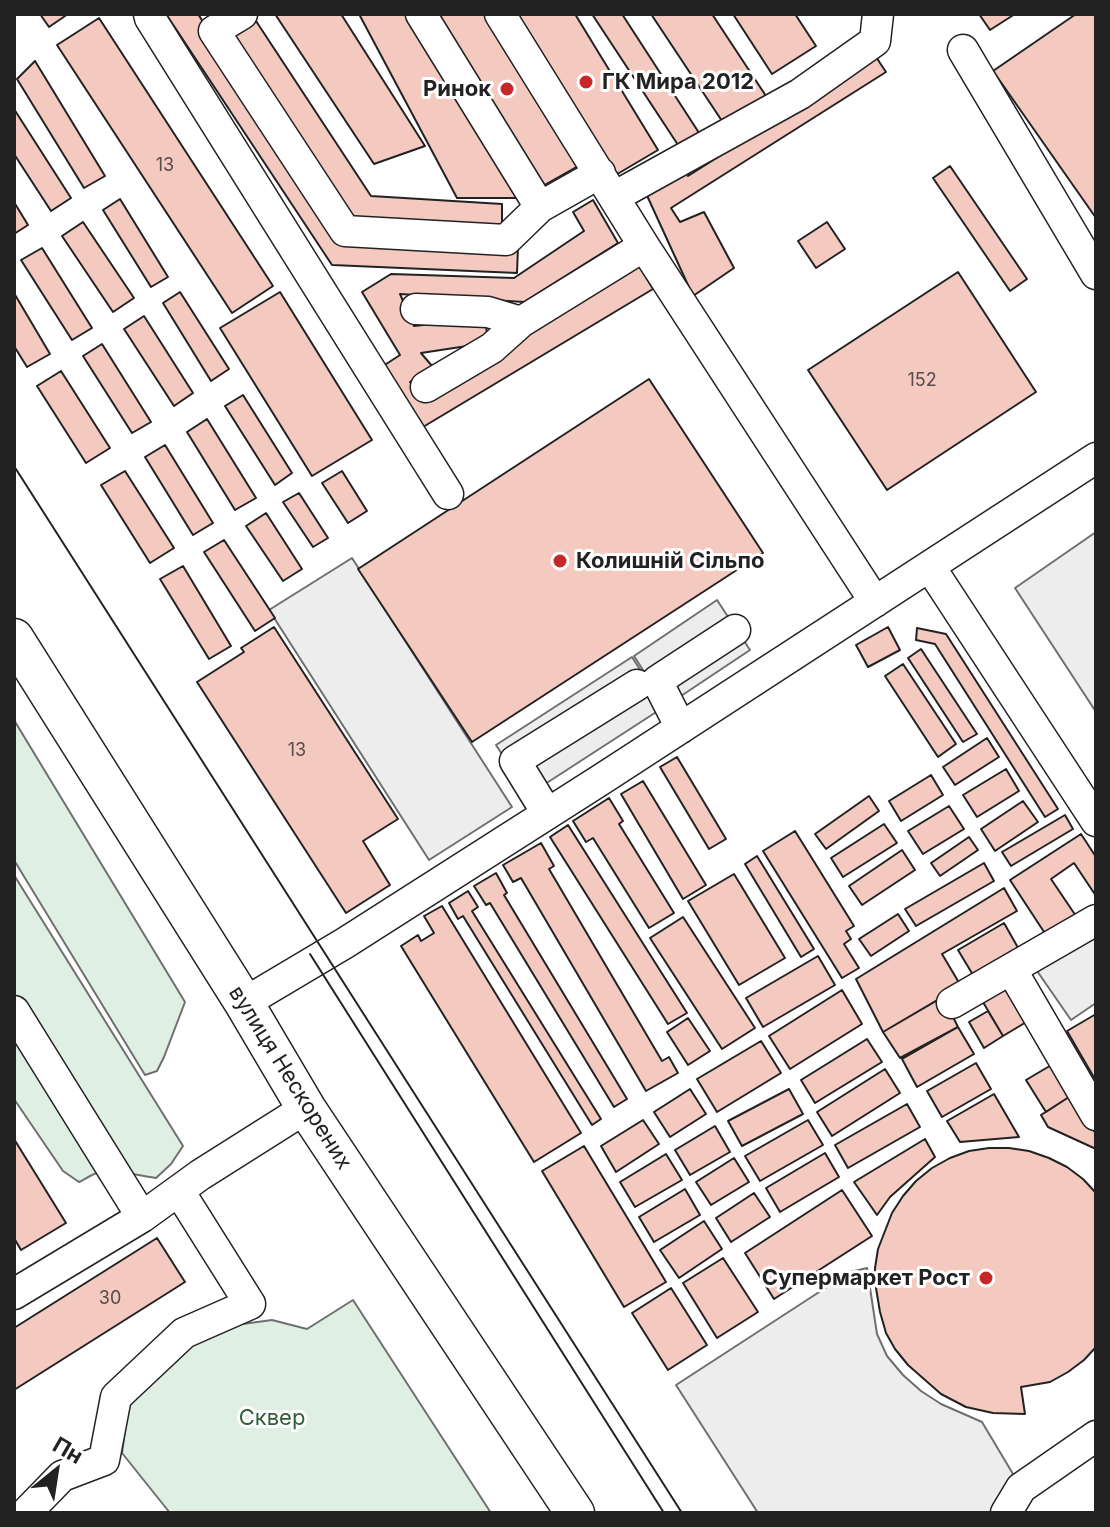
<!DOCTYPE html>
<html>
<head>
<meta charset="utf-8">
<style>
  body { margin:0 }
  #map { position:relative; width:1110px; height:1527px; overflow:hidden; background:#fff; font-family:Inter,sans-serif }
  canvas { display:block }
  .frame { position:absolute; inset:0; border:16px solid #222; pointer-events:none }
  .north { position:absolute; left:16px; top:1431px; width:80px; height:80px; -webkit-text-stroke:6px #fff; paint-order:stroke; rotate:30deg; font-size:22px; font-weight:700; line-height:32px; text-align:center; color:#222 }
  .north::after { content:''; display:block; margin:auto; width:28px; height:36px; background:#222; clip-path:polygon(50% 0,100% 100%,50% 72%,0 100%) }
</style>
</head>
<body>
<div id="map">
<canvas width="1110" height="1527"></canvas>
<div class="frame"></div>
<div class="north">Пн</div>
</div>
<script>
const ctx = document.querySelector('canvas').getContext('2d');
ctx.lineJoin = 'round';
function fill(path, color) { ctx.fillStyle = color; ctx.fill(path, 'evenodd'); }
function stroke(path, color, width, dash) { ctx.strokeStyle = color; ctx.lineWidth = width; ctx.lineCap = dash ? 'butt' : 'round'; ctx.setLineDash(dash || []); ctx.stroke(path); }
function label(font, color, halo, rows, align = 'center') {
  ctx.font = font + ' Inter,sans-serif'; ctx.lineWidth = 6; ctx.setLineDash([]); ctx.textBaseline = 'middle'; ctx.strokeStyle = halo; ctx.fillStyle = color; for (const [text, x, y, turn = 0] of rows) {
    ctx.save(); ctx.translate(x, y); ctx.rotate((+turn || 0) * Math.PI / 180); ctx.textAlign = isNaN(turn) ? turn : align; if (halo) ctx.strokeText(text, 0, 0); ctx.fillText(text, 0, 0); ctx.restore();
  }
}
const green = new Path2D(`
  M14 720 185 1002 164 1057 157 1071 145 1075 14 860Z
  M14 875 183 1146 171 1164 156 1178C139 1176 112 1168 97 1173 91 1175 85 1179 79 1182L63 1171 14 1099Z
  M353 1300 491 1513H170L122 1453 129 1398 187 1345 228 1326 272 1320 307 1329Z`);
fill(green, '#e0efe3');
stroke(green, '#6f6f6f', 2);
const parking = new Path2D(`
  M1096 532V712L1015 588Z
  M352 558 512 807 429 860 269 610Z
  M717 600 750 650 666 706 634 656Z
  M632 657 664 707 542 786 533 802 496 745Z
  M1091 931 1096 939V1003L1071 1020 1035 968Z
  M867 1268 877 1334 887 1356 903 1375 921 1391 941 1404 982 1422 1013 1474 997 1513H758L676 1385 850 1272Z`);
fill(parking, '#ededed');
stroke(parking, '#6f6f6f', 2);
const building = new Path2D(`
  M40 14H68L49 27Z
  M166 14H198L344 241 518 248 517 273 332 265Z
  M275 14H341L425 146 374 164Z
  M359 14H407L521 198H457Z
  M431 14H488L580 165 541 187Z
  M512 14H575L658 150 614 176Z
  M592 14H622L703 139 682 151Z
  M651 14H712L766 96 722 121Z
  M733 14H795L816 46 772 74Z
  M979 14H1015L990 30Z
  M1076 14H1096V218L993 71Z
  M99 18 273 286 232 313 57 45Z
  M256 21 371 196 502 204V231L346 224 227 40Z
  M876 57 886 72 671 208 680 222 704 212 734 268 693 296 644 189 692 164 688 176Z
  M35 61 105 176 84 188 17 79Z
  M14 109 71 198 51 211 14 154Z
  M950 166 1027 279 1010 291 933 178Z
  M120 199 168 277 151 287 103 210Z
  M593 200 618 243 524 302 400 294 414 326 486 318 487 343 421 353 432 366 410 382 423 397 639 265 653 289 418 430 380 368 400 355 362 292 391 274 514 278 584 231 573 212Z
  M14 202 28 225 14 234Z
  M83 222 134 298 113 312 62 236Z
  M827 222 845 249 816 268 798 241Z
  M42 248 92 328 72 340 21 260Z
  M958 272 1036 392 887 490 808 370Z
  M180 292 229 369 211 381 163 303Z
  M280 292 372 440 312 476 220 328Z
  M14 293 50 354 27 367 14 346Z
  M144 316 193 393 174 406 124 329Z
  M102 344 151 422 132 433 83 356Z
  M61 371 110 448 86 463 37 386Z
  M649 379 763 553 472 742 358 569Z
  M243 395 292 473 275 485 225 406Z
  M207 419 256 498 235 510 187 432Z
  M165 445 213 523 193 535 145 457Z
  M125 471 174 548 150 563 101 485Z
  M342 471 367 511 348 523 322 483Z
  M299 493 328 538 313 547 283 502Z
  M266 513 302 569 283 581 246 526Z
  M224 540 275 618 255 631 204 552Z
  M183 566 231 646 209 659 160 579Z
  M274 627 398 819 363 841 390 885 346 913 197 682 244 652 241 648Z
  M888 627 900 650 868 667 856 645Z
  M917 628 946 634 1058 809 1045 817 935 644 916 640Z
  M921 649 977 734 963 742 908 658Z
  M903 664 956 744 938 757 885 676Z
  M987 738 999 757 955 785 943 767Z
  M677 757 726 839 709 849 660 767Z
  M1006 769 1019 791 977 817 963 795Z
  M931 775 943 795 901 821 889 801Z
  M643 781 706 885 683 899 621 794Z
  M869 796 879 811 826 849 815 834Z
  M609 798 623 821 619 824 674 913 649 928 593 838 586 842 573 821Z
  M1023 801 1038 822 995 851 981 829Z
  M949 806 964 829 923 854 908 831Z
  M1065 815 1073 829 1011 866 1002 852Z
  M884 824 897 843 843 877 831 858Z
  M568 825 687 1013 668 1024 550 837Z
  M795 831 854 926 846 931 851 939 844 944 859 968 842 978 763 851Z
  M1081 834 1096 857V896L1074 863 1051 879 1076 916 1046 935 1010 880Z
  M969 837 978 850 940 876 931 863Z
  M541 843 554 866 549 869 662 1061 669 1057 678 1073 646 1091 521 878 513 882 503 865Z
  M902 850 915 870 862 905 849 886Z
  M757 856 814 949 801 957 745 864Z
  M984 863 994 881 916 926 905 909Z
  M496 873 507 893 504 895 627 1099 614 1107 490 903 486 905 474 886Z
  M734 874 785 958 739 985 688 901Z
  M1004 888 1017 911 942 954 961 986 883 1032 856 979Z
  M468 891 478 907 472 911 601 1119 592 1125 463 916 458 919 449 903Z
  M442 906 581 1133 534 1162 401 946 418 935 421 941 434 933 424 916Z
  M898 914 909 931 871 956 859 939Z
  M683 917 755 1028 722 1049 650 938Z
  M1004 923 1021 953 976 980 958 950Z
  M818 956 835 985 763 1027 746 998Z
  M1011 979 1033 1018 1003 1036 980 997Z
  M842 990 862 1024 790 1069 769 1036Z
  M943 997 958 1027 900 1058 883 1032Z
  M988 1011 1003 1036 984 1048 969 1022Z
  M1096 1014V1081L1067 1031Z
  M688 1018 710 1051 688 1065 667 1032Z
  M958 1027 974 1054 917 1087 902 1059Z
  M867 1039 882 1062 815 1103 801 1080Z
  M761 1041 781 1073 717 1112 697 1079Z
  M976 1063 991 1089 942 1117 927 1091Z
  M1053 1064 1072 1095 1046 1112 1026 1080Z
  M885 1069 900 1093 832 1136 817 1112Z
  M690 1089 706 1114 670 1137 654 1112Z
  M789 1089 803 1114 742 1146 728 1121Z
  M994 1094 1019 1137 960 1142 947 1121Z
  M1072 1095 1096 1134V1149L1048 1127 1041 1115Z
  M907 1104 920 1127 848 1168 835 1145Z
  M643 1120 659 1144 616 1172 601 1146Z
  M808 1120 823 1145 760 1181 745 1156Z
  M715 1126 730 1152 690 1175 675 1150Z
  M14 1139 66 1223 21 1250 14 1238Z
  M925 1139 935 1157 890 1197 877 1215 854 1182Z
  M584 1146 666 1282 624 1307 542 1171Z
  M989 1148H1009L1029 1151 1049 1158 1067 1167 1083 1179 1096 1193V1347L1084 1360 1068 1372 1050 1382 1021 1387 1025 1414 993 1413 966 1407 941 1394 908 1365 895 1349 886 1333 880 1312 876 1288 875 1268 878 1249 892 1213 903 1196 916 1181 932 1168 950 1158 969 1151Z
  M825 1153 839 1177 780 1212 766 1188Z
  M666 1154 682 1180 635 1207 620 1182Z
  M734 1158 749 1182 711 1205 696 1182Z
  M685 1189 700 1215 654 1242 639 1217Z
  M842 1190 872 1236 774 1299 745 1253Z
  M754 1193 770 1217 731 1242 716 1218Z
  M704 1221 722 1249 679 1278 660 1250Z
  M157 1238 185 1282 14 1390V1328Z
  M723 1258 758 1312 717 1338 683 1283Z
  M671 1288 707 1345 668 1370 632 1313Z`);
fill(building, '#f3c9c0');
stroke(building, '#222', 2);
const minor = new Path2D(`
  M149 14 150 18 448 494
  M242 14 214 31 345 231 506 240 540 207 600 173
  M421 14 540 207
  M500 14 644 246 875 602
  M963 50 1096 274
  M614 197 800 94 875 41 878 14
  M416 309 488 312 521 322 644 246
  M426 387 492 348 521 322
  M930 567 1096 821
  M681 728 657 681 735 630
  M547 813 515 761 637 685
  M1011 969 1096 1115
  M244 1003 345 943 602 779 1096 458
  M952 1003 1096 920
  M14 1011 142 1217
  M14 1294 142 1217 200 1175 306 1108
  M26 1513 62 1476 104 1460 116 1397 184 1333 250 1304 179 1191
  M1006 1513 1021 1488 1096 1436`);
const major = new Path2D(`
  M14 638 244 1003 306 1108 575 1513`);
stroke(minor, '#222', 33);
stroke(major, '#222', 41);
stroke(minor, '#fff', 30);
stroke(major, '#fff', 38);
stroke(new Path2D(`
  M14 466 682 1513
  M310 954 664 1513`), '#222', 2);
for (const [x, y, r, color] of [
  [586,82,8,"#c62828"],
  [507,89,8,"#c62828"],
  [560,561,8,"#c62828"],
  [986,1278,8,"#c62828"]
]) { const dot = new Path2D(); dot.arc(x, y, r, 0, 2 * Math.PI); ctx.fillStyle = color; ctx.fill(dot); stroke(dot, '#fff', 3); }
label('18px', '#564c4a', null, [
  ["13",165,166],
  ["152",922,381],
  ["13",297,751],
  ["30",110,1299]
]);
label('bold 22px', '#222', '#fff', [
  ["ГК Мира 2012",602,82],
  ["Ринок",491,89,"right"],
  ["Колишній Сільпо",576,561],
  ["Супермаркет Рост",970,1278,"right"]
], 'left');
label('22px', '#222', '#fff', [
  ["вулиця Нескорених",290,1078,58]
]);
label('22px', '#2f5e38', '#fff', [
  ["Сквер",272,1418]
]);
</script>
</body>
</html>
